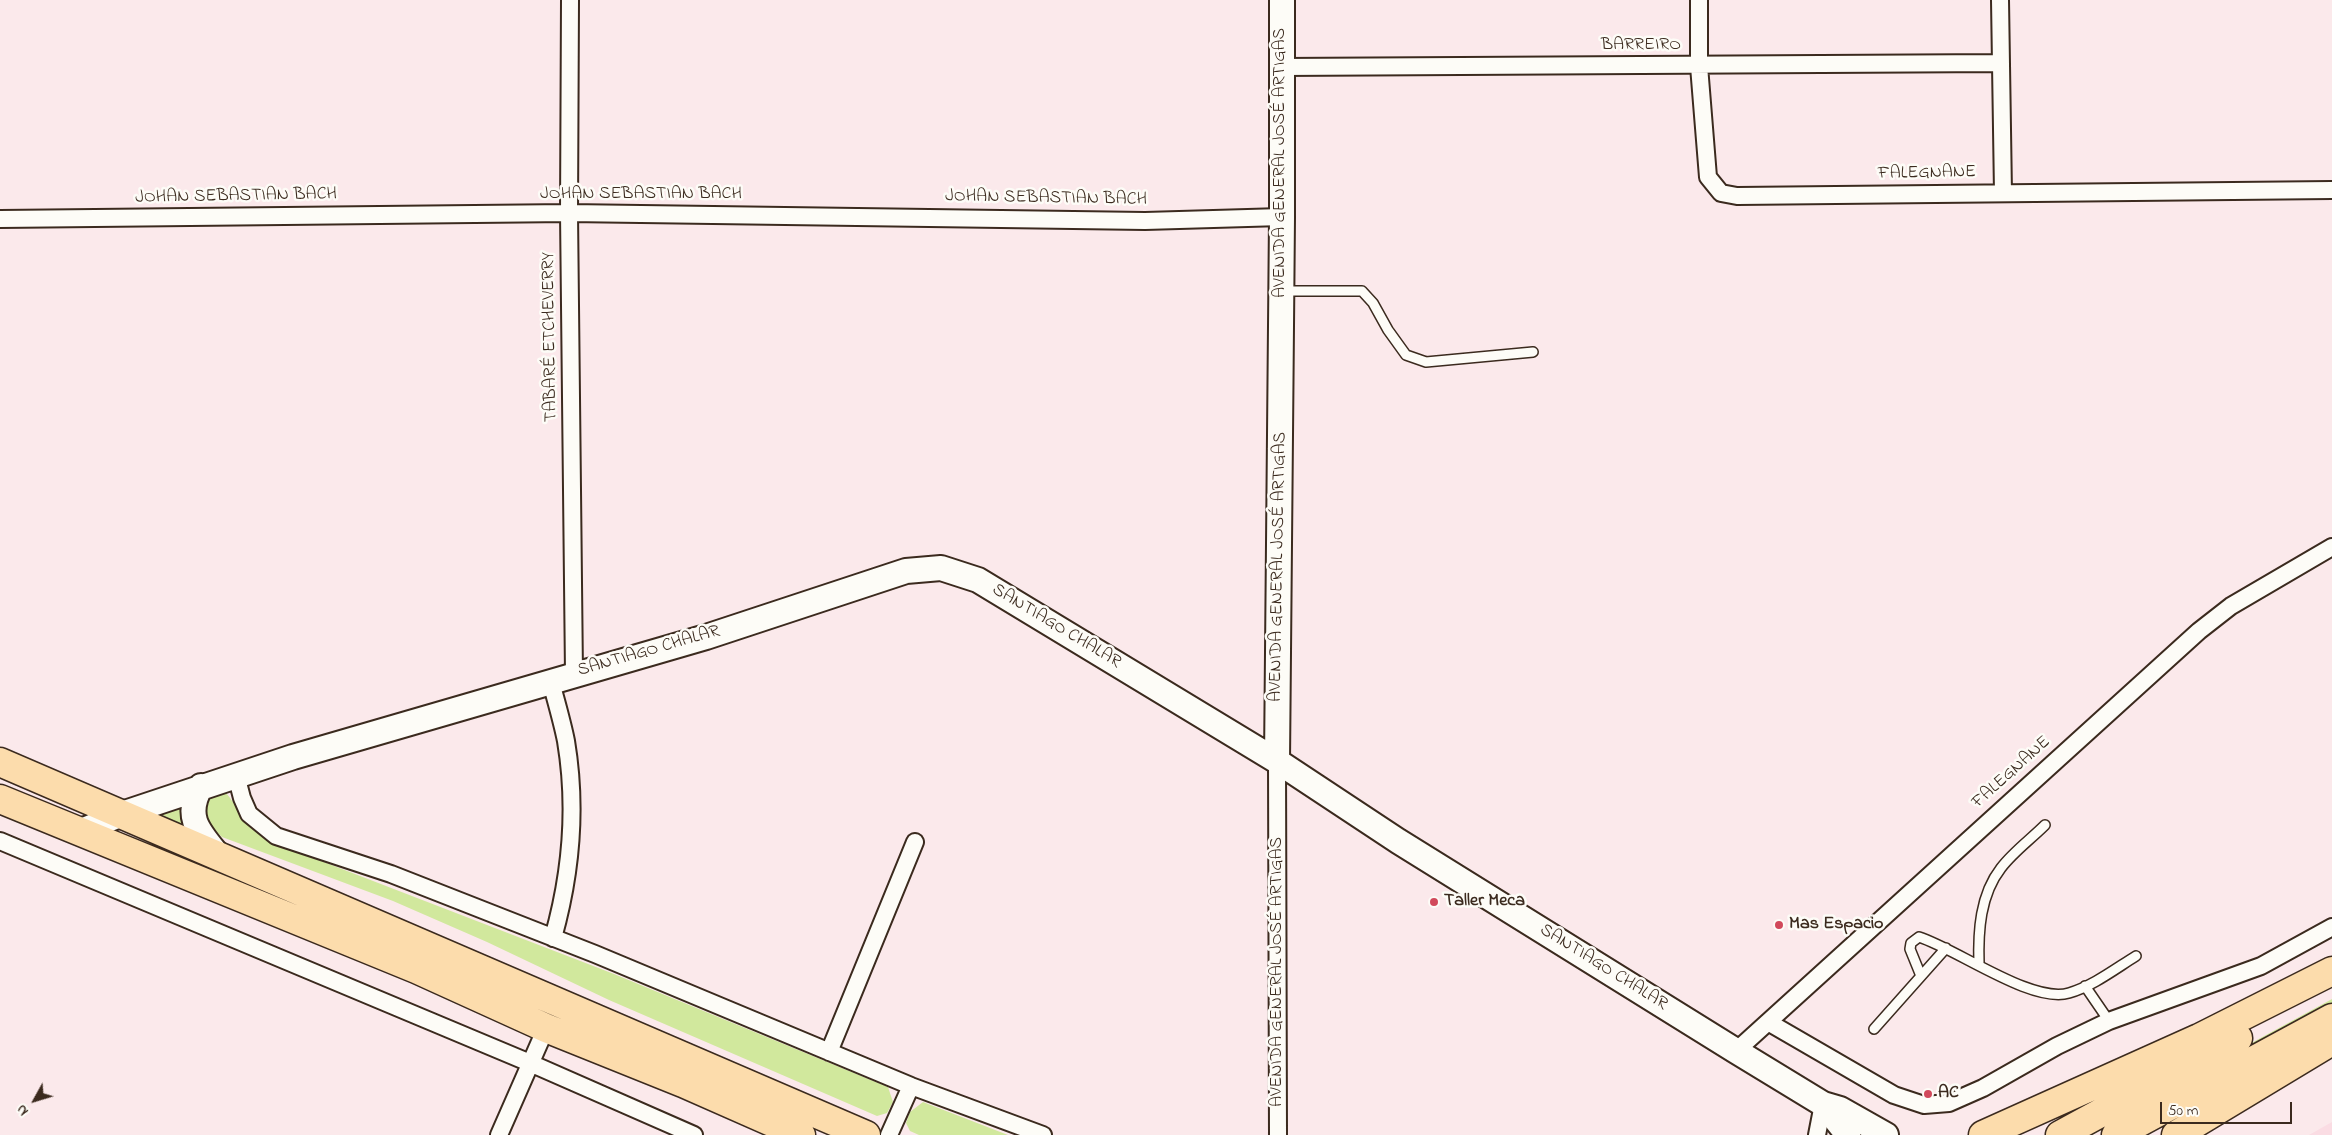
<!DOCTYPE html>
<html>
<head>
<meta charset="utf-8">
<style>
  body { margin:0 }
  #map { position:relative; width:2332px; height:1135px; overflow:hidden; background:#fbe9eb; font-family:"Indie Flower",sans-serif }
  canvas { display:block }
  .north { position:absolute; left:10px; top:1075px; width:50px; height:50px; -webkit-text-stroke:4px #fdfcf7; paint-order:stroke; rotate:231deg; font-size:14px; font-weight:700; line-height:20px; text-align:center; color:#3b2a1e }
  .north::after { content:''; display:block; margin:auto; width:18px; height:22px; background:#3b2a1e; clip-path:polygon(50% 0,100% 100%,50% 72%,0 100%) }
  .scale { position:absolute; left:2160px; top:1102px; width:132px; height:22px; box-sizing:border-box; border:2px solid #3b2a1e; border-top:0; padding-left:6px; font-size:15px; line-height:18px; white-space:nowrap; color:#3b2a1e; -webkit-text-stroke:4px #fdfcf7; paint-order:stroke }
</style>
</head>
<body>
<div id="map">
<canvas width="2332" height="1135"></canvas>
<div class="north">N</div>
<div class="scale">50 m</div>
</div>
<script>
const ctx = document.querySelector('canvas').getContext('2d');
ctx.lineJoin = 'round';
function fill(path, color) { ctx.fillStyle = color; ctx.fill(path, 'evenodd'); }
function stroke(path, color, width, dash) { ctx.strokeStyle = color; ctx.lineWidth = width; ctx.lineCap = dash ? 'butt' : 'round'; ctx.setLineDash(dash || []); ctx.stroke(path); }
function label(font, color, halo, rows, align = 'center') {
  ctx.font = font + ' "Indie Flower",sans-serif'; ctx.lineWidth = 5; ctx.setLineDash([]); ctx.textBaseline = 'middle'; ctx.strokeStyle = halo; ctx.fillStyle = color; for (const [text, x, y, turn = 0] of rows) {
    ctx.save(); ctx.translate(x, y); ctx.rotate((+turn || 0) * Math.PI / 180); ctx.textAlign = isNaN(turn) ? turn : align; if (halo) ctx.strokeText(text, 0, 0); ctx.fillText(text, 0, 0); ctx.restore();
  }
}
fill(new Path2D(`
  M2332 1122V1135H2309Z`), '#fadce3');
fill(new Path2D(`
  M226 793C234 802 237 809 243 819 251 832 272 840 285 847L614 974 888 1087 893 1102 887 1113 877 1116 609 1000 487 942 393 901 222 837C205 822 205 819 205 797Z
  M182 802 187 822 184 826 157 813Z
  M2332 999V1005L2092 1135 2090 1131Z
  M923 1102 1008 1135H919L910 1131 906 1123 910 1112Z`), '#d1e89d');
const lane = new Path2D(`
  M1283 291H1362L1373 303 1388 330 1406 355 1426 362 1533 352
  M1979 964C1978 931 1980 895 2001 868 2013 852 2031 839 2045 825
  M1921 976 1910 949 1911 943 1919 937C1957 949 2032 1004 2069 993 2093 986 2115 969 2136 956
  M2085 986 2109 1021
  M1874 1029 1946 948`);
const street = new Path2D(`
  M570 0 569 213 574 674
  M1699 0V66L1708 177 1721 193 1737 196 2332 190
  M2000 0 2003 193
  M1281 67 2001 63
  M0 219 569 213 1145 221 1282 217
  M551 682C556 701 562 721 566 741 577 807 571 874 553 938
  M1277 761 1278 1135
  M236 775 242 798 249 814 276 836 391 874 595 954 911 1086 1043 1135
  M0 841 530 1063 694 1135
  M1768 1022 1894 1095 1924 1105 1949 1103 1983 1088 2057 1046 2109 1021 2261 966 2332 927
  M1736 1051 2199 631 2231 606 2332 547
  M829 1052 915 842
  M499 1135 546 1028
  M889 1135 911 1086
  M1817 1135 1823 1104`);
const secondary = new Path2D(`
  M1277 761 1282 217V0
  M201 786C184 816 198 831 217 854
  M79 832 122 814 293 757 706 637 906 571 941 568 978 580 1277 761 1398 841 1736 1051 1823 1104 1840 1109 1886 1135
  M1824 1105 1848 1135`);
const highway = new Path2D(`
  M0 762 866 1135
  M0 799 416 969 546 1028 683 1083 801 1135
  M1983 1135 2199 1038 2332 971
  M2060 1135 2238 1038
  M2116 1135 2332 1018
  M2176 1135 2332 1041`);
stroke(lane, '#3b2a1e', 12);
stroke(street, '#3b2a1e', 20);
stroke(secondary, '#3b2a1e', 28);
stroke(highway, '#3b2a1e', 31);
stroke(lane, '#fdfcf7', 9);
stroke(street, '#fdfcf7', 16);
stroke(secondary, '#fdfcf7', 24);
stroke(highway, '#fcdcac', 28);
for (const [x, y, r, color] of [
  [1434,902,5,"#d1495b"],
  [1779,925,5,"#d1495b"],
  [1928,1094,5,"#d1495b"]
]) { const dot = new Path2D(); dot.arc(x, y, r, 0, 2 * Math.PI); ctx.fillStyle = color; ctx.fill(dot); stroke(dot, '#fdfcf7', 2); }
label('18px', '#3b2a1e', '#fdfcf7', [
  ["BARREIRO",1641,46],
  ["AVENIDA GENERAL JOSÉ ARTIGAS",1281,163,-90],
  ["FALEGNANE",1927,174,-1],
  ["JOHAN SEBASTIAN BACH",641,195],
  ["JOHAN SEBASTIAN BACH",236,197,-1],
  ["JOHAN SEBASTIAN BACH",1046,199,1],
  ["TABARÉ ETCHEVERRY",551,337,-91],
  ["AVENIDA GENERAL JOSÉ ARTIGAS",1279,567,-89],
  ["SANTIAGO CHALAR",1056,627,31],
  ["SANTIAGO CHALAR",649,652,-16],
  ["FALEGNANE",2012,773,-42],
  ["SANTIAGO CHALAR",1603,968,32],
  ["AVENIDA GENERAL JOSÉ ARTIGAS",1278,972,-90]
]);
label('bold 18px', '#3b2a1e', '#fdfcf7', [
  ["Taller Meca",1444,902],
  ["Mas Espacio",1789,925],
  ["AC",1938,1094]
], 'left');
</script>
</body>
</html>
